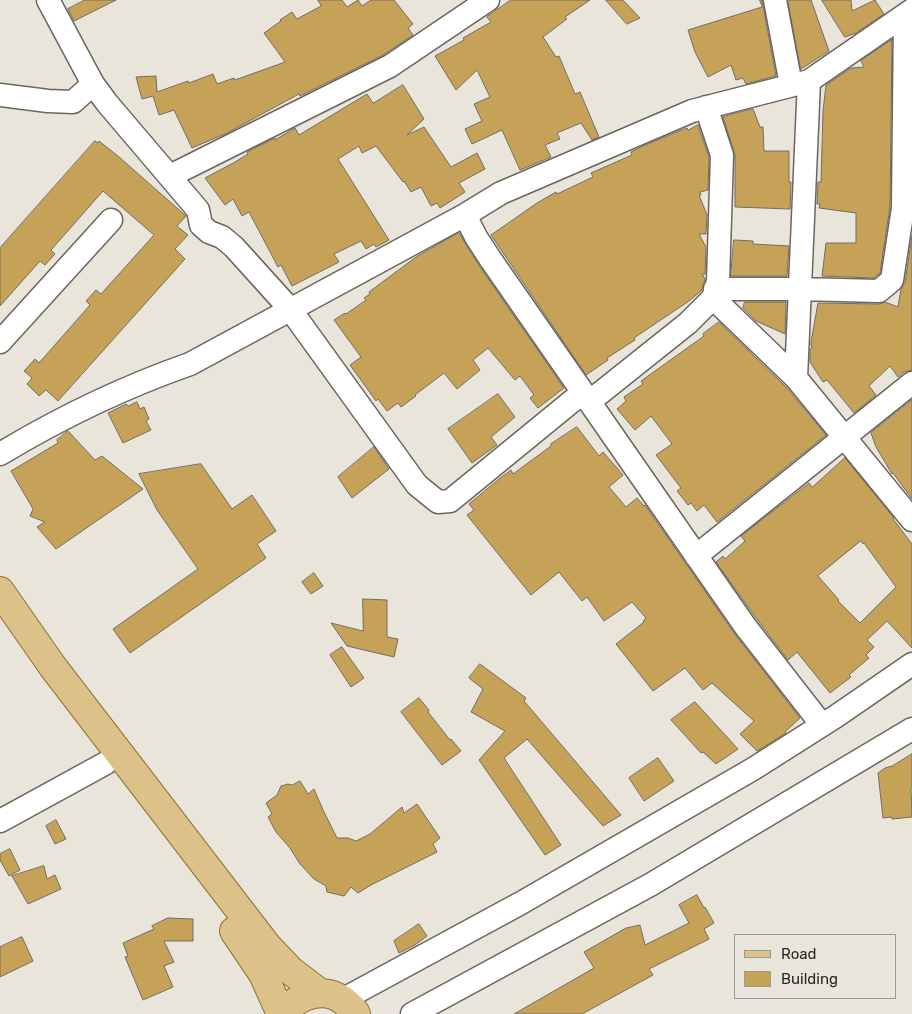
<!DOCTYPE html>
<html>
<head>
<meta charset="utf-8">
<style>
  body { margin:0 }
  #map { position:relative; width:912px; height:1014px; overflow:hidden; background:#eae5da; font-family:Rubik,sans-serif }
  canvas { display:block }
  .legend { position:absolute; left:734px; top:934px; width:162px; height:65px; box-sizing:border-box; background:#eae5da; border:1px solid #9d9991; margin:0; padding:6px 9px; list-style:none; font-size:15px; color:#2a2824 }
  .legend li { display:flex; align-items:center; gap:10px; height:25px }
  .legend b { width:25px; border:1px solid #9d9991 }
</style>
</head>
<body>
<div id="map">
<canvas width="912" height="1014"></canvas>
<ul class="legend">
<li><b style="height:6px;background:#dcc289"></b>Road</li>
<li><b style="height:14px;background:#c5a258"></b>Building</li>
</ul>
</div>
<script>
const ctx = document.querySelector('canvas').getContext('2d');
ctx.lineJoin = 'round';
function fill(path, color) { ctx.fillStyle = color; ctx.fill(path, 'evenodd'); }
function stroke(path, color, width, dash) { ctx.strokeStyle = color; ctx.lineWidth = width; ctx.lineCap = dash ? 'butt' : 'round'; ctx.setLineDash(dash || []); ctx.stroke(path); }
const building = new Path2D(`
  M85 0H116L74 21 68 9Z
  M318 0H342L347 7 358 0 362 6 371 0H394L413 24 408 28 413 35 383 55 300 96 299 94 227 133 192 148 174 110 159 115 153 96 142 99 136 77 156 76 157 92 188 81 189 83 213 74 217 84 234 78 235 80 285 62 264 33 281 21 280 20 292 12 297 19 321 6Z
  M511 0H590L565 17 567 19 543 37 556 57 559 56 575 94 580 92 599 137 592 140 581 123 557 133 560 139 545 145 551 157 520 170 502 130 472 144 465 129 482 121 474 104 490 97 477 70 456 90 435 56 464 40 463 38 491 22 487 17Z
  M606 0H623L640 18 627 24Z
  M760 0H762L776 76 746 84 743 78 736 80 731 65 708 77 695 52 688 30 762 7Z
  M788 0H811L829 51 801 69Z
  M822 0H851L852 11 875 0 884 14 856 33 845 37Z
  M892 40 890 207 880 273 874 278 822 276 826 243H856V213L819 208 820 204H817L818 182H821L823 111 826 85 851 68 864 67 861 61Z
  M403 85 424 119 407 135 424 127 451 167 477 153 485 169 459 183 465 192 440 208 437 203 431 206 421 187 411 192 404 181 403 182 376 146 362 153 359 146 338 159 389 240 376 247 374 244 366 249 361 241 334 254 339 262 292 286 281 265 278 267 249 212 242 216 233 199 225 205 205 178 235 162 248 154 247 152 275 138V140L295 128 299 135 367 94 373 103Z
  M753 109 760 127H763L764 151H789V182H791L790 209 735 207V155L723 117Z
  M698 125 709 157 708 190 700 192 701 195H699L707 215 706 234H699L706 247 705 274H702L705 279 701 291 689 301 634 338 635 340 607 358 608 360 586 375 491 235 537 203 556 192 557 194 593 177 591 173 632 155 631 152 643 146 679 131 687 128 688 130Z
  M95 141 98 143 99 141 118 156 186 216 177 226 188 235 175 249 185 259 58 401 46 390 39 396 27 384 32 378 24 371 35 359 39 363 90 305 86 301 96 290 101 294 154 235 103 191 51 250 55 254 45 265 40 261 0 306V248Z
  M459 233 480 267 564 388 538 408 530 398 534 395 520 376 515 380 488 348 473 360 480 370 457 389 444 373 415 395 416 396 401 407 398 403 387 411 378 399 376 401 350 365 361 357 334 320 345 313 346 314 366 300 364 298 370 294 369 292 416 257Z
  M912 236V370L904 372 898 377 890 366 869 386 876 395 854 413 827 380 823 382 810 362V349L813 347 811 346V342L818 303 879 304 885 302 898 307 901 289 905 282Z
  M734 240 753 241V244L789 246 787 276H731Z
  M745 302H786L785 334 756 321 743 308Z
  M719 322 786 387 826 435 717 522 704 505 697 511 691 503 688 505 677 491 681 488 656 455 672 444 651 416 635 430 617 409 626 401 624 397 643 384 641 381 704 336 703 334Z
  M498 394 515 417 491 437 497 445 472 463 448 429Z
  M912 400V499L893 473 892 474 876 447 871 433Z
  M137 402 140 409 144 407 149 419 146 421 151 430 123 443 108 413 126 404 128 406Z
  M577 427 599 456 603 452 623 475 609 487 626 507 637 498 644 506 645 505 734 633 800 718 785 732 786 733 757 751 740 734 754 721 712 683 703 690 685 668 653 691 616 644 644 622 643 621 646 618 632 602 604 621 587 597 582 601 559 572 531 595 467 515 474 510 469 504 499 479 511 470 513 474 551 446V444Z
  M68 431 95 460 102 456 143 489 56 549 37 527 45 522 30 516 33 509 11 471 58 443 57 440Z
  M374 447 389 469 352 498 338 477Z
  M845 458 894 518 893 519 912 544V648L887 621 867 640 874 647 866 655 869 658 849 675 851 677 830 693 797 652 788 660 756 618 716 562 723 556 725 559 745 541 741 536 809 483 812 487ZM861 541 863 544 864 543 896 587 860 623 838 601 839 600 818 576Z
  M201 464 232 509 252 495 276 531 257 544 266 558 130 653 113 629 198 569 157 510 139 474Z
  M314 573 323 586 311 594 302 582Z
  M363 599 387 600V637L398 639 394 657 347 646 331 623 363 631Z
  M342 647 364 678 351 687 330 655Z
  M480 664 526 698 524 701 621 815 603 826 527 739 504 758 561 845 545 855 479 760 505 731 471 712 483 689 469 678Z
  M419 698 429 710 428 712 450 740 451 739 461 751 442 765 401 712Z
  M695 702 738 749 716 764 703 752 701 753 671 720Z
  M912 754V787L911 788 912 817 892 819 891 817 883 818 878 773 885 768 892 766Z
  M658 758 674 781 644 801 629 778Z
  M300 781 308 794 314 789 323 810 337 838H348L356 841 370 834 402 807 404 813 417 804 440 838 433 844 437 852 371 885 358 893 351 887 344 896 327 892 326 886 314 879 300 864 290 848 276 832 268 817 272 814 266 803 277 795 281 786 288 784 292 785Z
  M56 820 66 839 55 844 46 826Z
  M10 849 20 870 9 876 0 860V854Z
  M44 866 47 879 55 875 61 889 28 904 12 876Z
  M697 895 704 908 705 907 714 923 704 929 709 939 649 969 653 975 582 1014H514L594 968 584 952 626 928 640 925 645 945 689 923 679 905Z
  M168 918 193 919V941H164L174 962 164 966 173 987 143 1000 125 957 128 956 123 943 154 929 152 926Z
  M419 924 427 936 415 945 399 953 394 941Z
  M22 937 33 961 0 977V947Z`);
fill(building, '#c5a258');
stroke(building, '#726d64', 1);
const minor = new Path2D(`
  M48 0 93 84 107 103 198 210 201 225 209 232 222 237 234 247 290 309 417 485 438 502 450 501 582 393
  M775 0 791 85
  M0 95 48 101 73 102 93 84
  M170 176 390 66 488 0
  M465 215 476 237 491 260 745 626 822 725
  M715 289H800L879 291 892 280 903 208 905 15
  M713 298 796 378 912 520
  M0 342 111 220
  M796 378 809 81
  M589 402 688 323 713 298 718 281 722 155 706 107
  M0 454C60 418 124 387 190 364L465 215 501 193 692 111 809 81 912 10
  M696 556 912 383
  M0 821 106 763
  M342 1000 521 903 753 769 835 717 912 664
  M412 1014 650 885 912 729`);
const major = new Path2D(`
  M0 591 53 667 268 947 291 971 320 993
  M234 931 263 974 281 1014
  M283 1014C297 995 325 985 345 1002 349 1006 354 1009 356 1014`);
stroke(minor, '#6b665d', 25);
stroke(major, '#8e7232', 30);
stroke(minor, '#fff', 22);
stroke(major, '#dcc289', 28);
</script>
</body>
</html>
